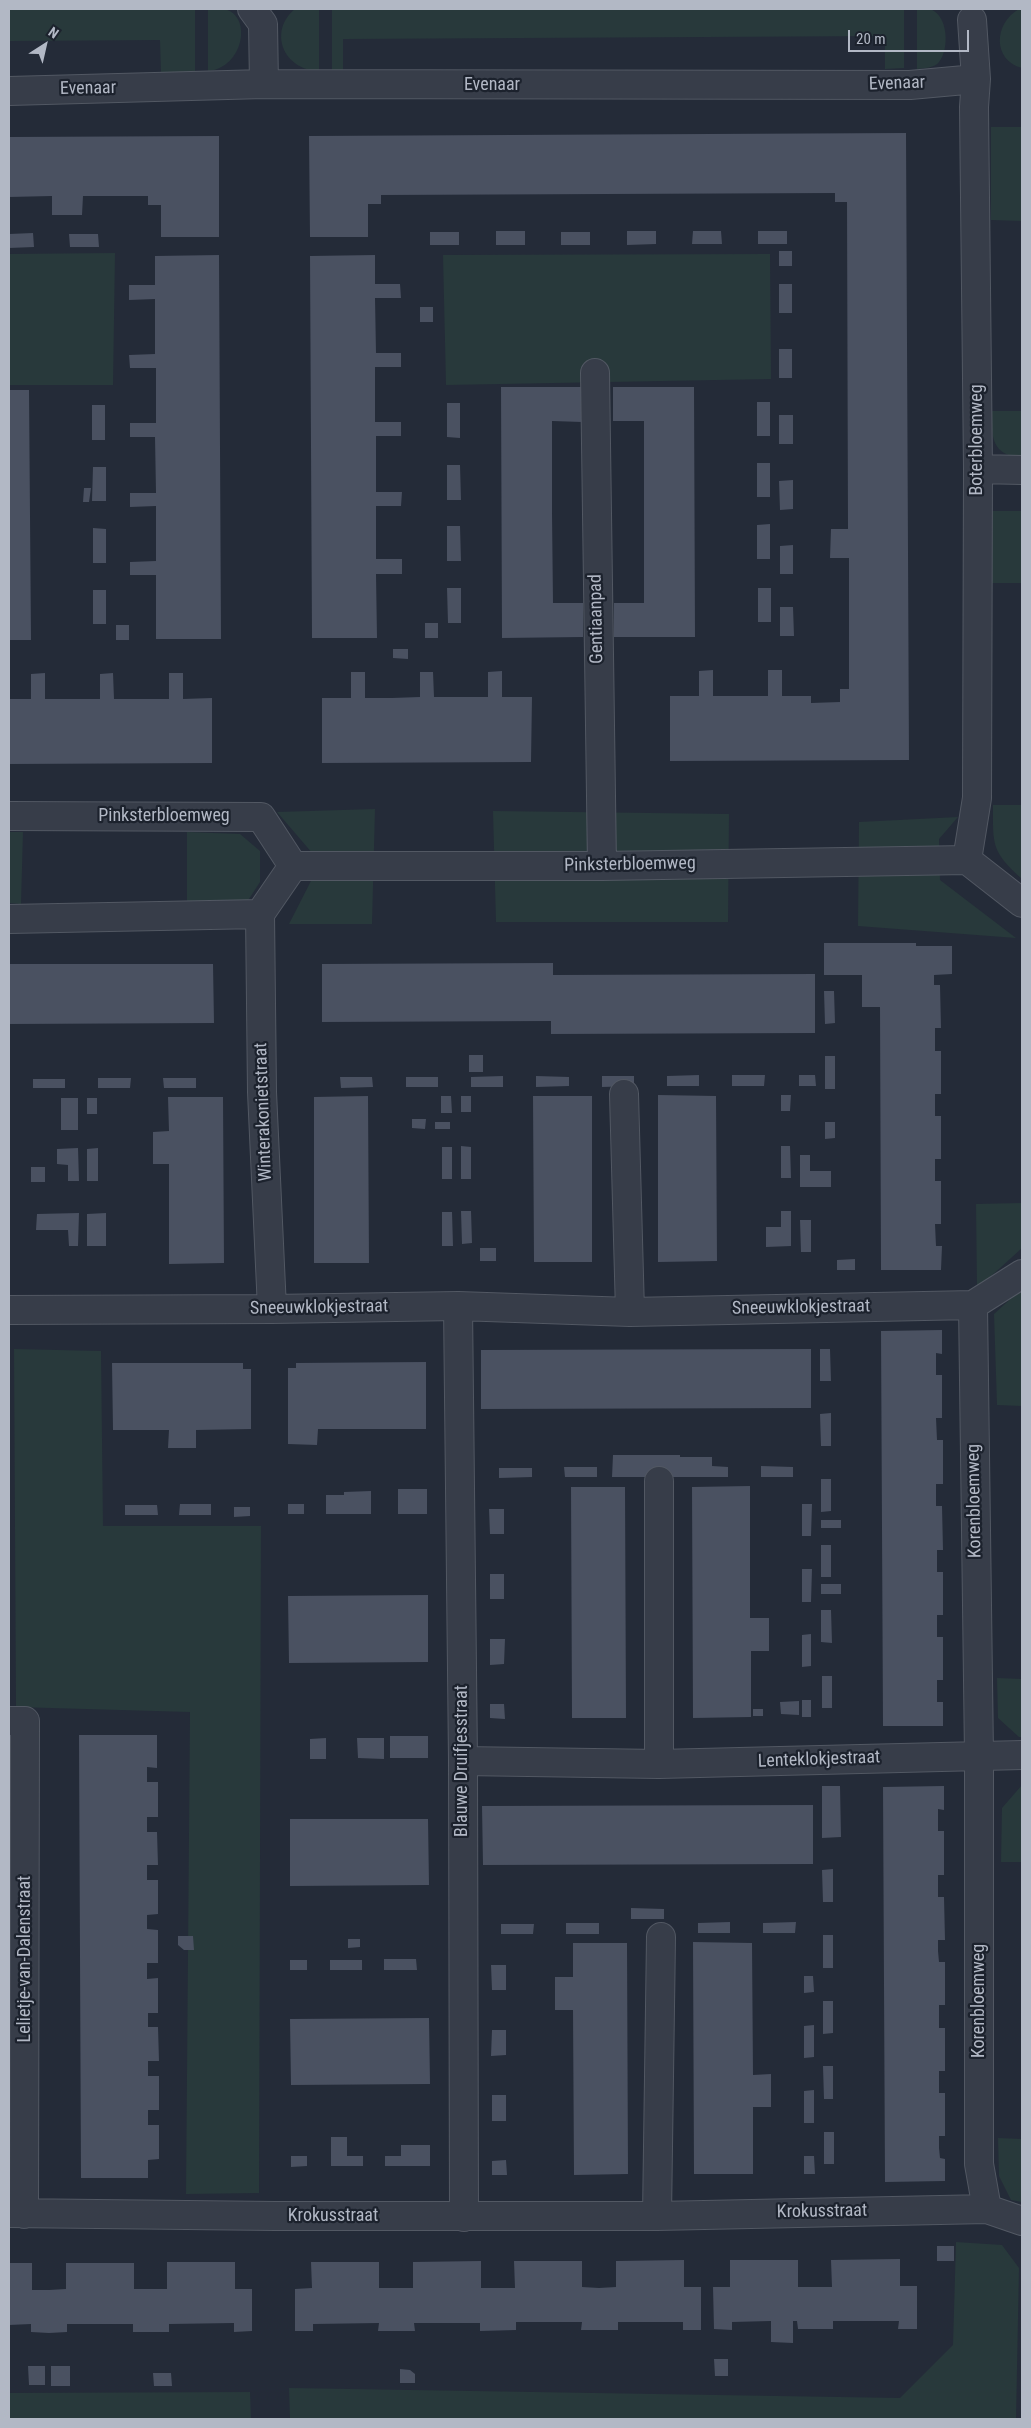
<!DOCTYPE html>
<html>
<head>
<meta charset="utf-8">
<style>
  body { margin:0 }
  #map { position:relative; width:1031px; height:2428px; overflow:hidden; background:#242b38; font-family:"Roboto Condensed",sans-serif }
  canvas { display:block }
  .frame { position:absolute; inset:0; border:10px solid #b2b8c5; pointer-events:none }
  .north { position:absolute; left:20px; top:20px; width:50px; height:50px; -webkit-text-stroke:4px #1c222d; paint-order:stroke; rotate:35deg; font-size:14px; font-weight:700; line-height:20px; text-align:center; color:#b2b8c5 }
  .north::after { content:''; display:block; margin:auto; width:18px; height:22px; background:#b2b8c5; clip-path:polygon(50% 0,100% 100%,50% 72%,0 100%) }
  .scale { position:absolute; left:848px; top:30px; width:121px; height:22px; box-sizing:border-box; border:2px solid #b2b8c5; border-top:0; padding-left:6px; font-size:15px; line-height:18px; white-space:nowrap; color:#b2b8c5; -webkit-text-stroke:4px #1c222d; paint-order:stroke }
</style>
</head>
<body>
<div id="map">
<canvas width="1031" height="2428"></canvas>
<div class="frame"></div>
<div class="north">N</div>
<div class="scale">20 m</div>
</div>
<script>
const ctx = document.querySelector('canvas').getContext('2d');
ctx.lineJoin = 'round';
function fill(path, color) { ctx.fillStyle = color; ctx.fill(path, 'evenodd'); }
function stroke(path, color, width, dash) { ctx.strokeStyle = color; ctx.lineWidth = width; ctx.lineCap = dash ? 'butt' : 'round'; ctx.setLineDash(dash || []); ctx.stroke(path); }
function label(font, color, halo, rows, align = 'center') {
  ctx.font = font + ' "Roboto Condensed",sans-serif'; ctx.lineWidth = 4.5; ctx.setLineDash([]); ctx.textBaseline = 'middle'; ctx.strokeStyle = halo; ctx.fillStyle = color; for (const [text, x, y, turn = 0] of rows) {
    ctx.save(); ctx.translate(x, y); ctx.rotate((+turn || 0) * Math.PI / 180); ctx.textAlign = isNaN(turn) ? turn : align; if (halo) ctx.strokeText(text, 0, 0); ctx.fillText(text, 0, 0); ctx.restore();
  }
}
fill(new Path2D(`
  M9 9H195V72H161L160 40 9 41Z
  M208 9C213 9 219 8 224 9 253 15 244 68 208 71Z
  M295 9H319V71C283 70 268 31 295 9Z
  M332 9H904V68L885 69V36L343 39V71H332Z
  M917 9C921 9 926 8 929 9 948 13 950 49 939 62 935 68 924 68 917 69Z
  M1019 9H1022V68C992 60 994 23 1019 9Z
  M991 127H1022V221L991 220Z
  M115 253 113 385H9V254Z
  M770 254 771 379 446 385 443 255Z
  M991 411H1022V458C991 455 992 437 991 411Z
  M992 511H1022V583H992Z
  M993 805H1022V879C991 851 993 845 993 805Z
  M375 809 372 924H289L312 879 313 854 277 812Z
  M493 811 729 814 728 922H496Z
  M958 817 939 839 940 880 1016 938 858 926 859 822Z
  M9 832H23L21 904 9 903Z
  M187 832 240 834 260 851V882L247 902 187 905Z
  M1022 1203V1248L977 1289 976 1204Z
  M1017 1293H1022V1406L997 1405 994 1314Z
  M14 1349 101 1351 103 1526H261L259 2193 186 2194 190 1712 16 1707Z
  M997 1678 1022 1679V1737H1019L998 1718Z
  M1022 1785V1862H1001L1002 1808Z
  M998 2138 1022 2139V2202L1011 2200 999 2176Z
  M956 2242 1002 2245 1019 2268 1016 2419H290L289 2388 900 2398 953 2345Z
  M250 2392 251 2419H9V2393Z`), '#28393b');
fill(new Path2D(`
  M906 133 909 760 670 761V696H699V671L713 670V696H768V670H782V696H811V703L840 702V689H849V558H830L831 529H848L847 202H835V193L381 195V204H368V237H310L309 136Z
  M219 136V237H161V205H148V196H83L82 215H52V196L9 197V137Z
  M496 231H525V245H496Z
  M627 231H656V244L627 245Z
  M693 231H721L722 244H692Z
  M758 231H787V244H758Z
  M430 232H459V245H430Z
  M561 232H590V245H561Z
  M33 233 34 247 9 248V234Z
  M69 234H98L99 247H70Z
  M779 251H792V266H779Z
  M219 255 221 639H156V575H130V562L156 561V506L130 507V493H156L155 437H130V423H156V368H130L129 355 155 354V299L129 300V285H155V256Z
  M375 255V284H400L401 298H375L376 353H401V367H375V422H401V436H376V492H402L401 506H376V559H402V574H376L377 638H312L310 256Z
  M779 284H792V313H779Z
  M420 307H433V322H420Z
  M779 349H792V378H779Z
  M501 387H582V422L552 421V513L553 603H583V637L502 638Z
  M613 387H694L695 637H614V603H644V421H613Z
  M9 390H29L31 640H9Z
  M757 402H770V436H757Z
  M447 403H460V438L447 437Z
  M92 405H105V440H92Z
  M779 415H793V444H779Z
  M757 463H770V497H757Z
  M447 465H460L461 500H447Z
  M93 467H106V501H92Z
  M793 480V509L780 510 779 481Z
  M84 488H91L89 502H83Z
  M770 524V559H757V525Z
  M447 526H460L461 561H447Z
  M93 528 106 529V563H93Z
  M793 545V574H780V546Z
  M447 588H461V623H448Z
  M758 588H771V622H758Z
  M93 590H106V624H93Z
  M780 607H793L794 636H780Z
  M425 623H438V638H425Z
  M116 625H129V640H116Z
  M393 649H408V659L393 658Z
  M502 671V697H532L531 762 322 763V698H351V672H365V698H392L420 697V672H433L434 697H488V672Z
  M45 673V699H100V674L113 673 114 699H169V673H183V699L212 698V763L9 764V699H31V674Z
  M824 943H916V946H952V974L934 975V985H940L941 1028H935V1051H941V1094H935V1116H941V1159H935V1181H941V1224H935L936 1246H942L941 1270H881L880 1007H862V975H824Z
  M553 963V975L815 974V1033L551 1034V1021L322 1022V964Z
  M9 964H213L214 1023 9 1024Z
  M824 991H834L835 1023 825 1024Z
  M469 1055H483V1072H469Z
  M825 1056H835V1089H825Z
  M699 1075V1086H667V1076Z
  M732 1075H765L764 1086H732Z
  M799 1075H815L816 1086H799Z
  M503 1076V1087H471V1077Z
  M536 1076 569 1077V1086L536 1087Z
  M602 1076H634V1086L602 1087Z
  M340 1077H372L373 1087 341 1088Z
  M406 1077H438V1087H406Z
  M98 1078H131L130 1088H98Z
  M163 1078H196V1088H164Z
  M33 1079H65V1088H33Z
  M658 1095 716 1096 717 1261 658 1262Z
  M781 1095H791L790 1111H781Z
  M368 1096 369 1263H314V1097Z
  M441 1096H451L452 1113H441Z
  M461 1096H471V1112H461Z
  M533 1096H592V1262H534Z
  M168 1097H223L224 1263 169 1264V1164H153V1132L169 1131Z
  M61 1098H78V1130H61Z
  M87 1098H97V1114H87Z
  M412 1119H426L425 1129 412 1128Z
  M435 1122H450V1129H435Z
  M825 1122H835V1138L825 1139Z
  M461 1146 471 1147V1179H461Z
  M781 1146H790L791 1178H781Z
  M442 1147H452V1179H442Z
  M78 1148 79 1181H68V1165L57 1164V1149Z
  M98 1148V1181H87V1149Z
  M800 1155H810V1171H831V1187H800Z
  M31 1167H45V1182H31Z
  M461 1211H471L472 1243 462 1244Z
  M781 1211H791V1246L766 1247V1227H781Z
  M442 1212H452L453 1246H442Z
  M79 1213 78 1246H69L68 1230H36L37 1214Z
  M106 1213V1246H87V1214Z
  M800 1220H811V1252H801Z
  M480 1248H496V1261H480Z
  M855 1259V1270H837V1260Z
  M942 1330V1354L936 1353V1375H942V1418H936L937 1440H943V1484H936V1506H942L943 1550H937V1572H943V1615H937V1637H943V1680H937V1702H943V1726H883L881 1331Z
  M811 1349V1408L481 1409V1350Z
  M820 1349H830L831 1381H820Z
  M426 1362V1429H318L317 1445 288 1444V1368H296V1363Z
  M112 1363H243V1369H251V1429L196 1430V1448H168L169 1430H113Z
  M831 1413V1446H821L820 1414Z
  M613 1455H680V1457H712V1466L728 1467V1477H612Z
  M761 1466 793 1467V1477H761Z
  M564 1467H597V1477H565Z
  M499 1468H532V1477L499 1478Z
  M821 1479H831V1511L821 1512Z
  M750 1486V1618H769V1651H751V1717L693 1718 692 1487Z
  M571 1487H625L626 1718H572Z
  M398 1489H427V1514H398Z
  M371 1491V1514H326V1495H344V1492Z
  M180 1504H211V1515H179Z
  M288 1504H304V1514H288Z
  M802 1504H812L811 1536H802Z
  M125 1505H157L158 1515H125Z
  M234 1507H250V1516L234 1517Z
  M489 1509H504V1534H490Z
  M821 1520H841V1528H821Z
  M821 1545H831V1577H821Z
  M802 1569H812L811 1602H802Z
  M490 1574H504V1599H490Z
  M821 1584H841V1594H821Z
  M428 1595V1662L289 1663 288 1596Z
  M821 1610H831L832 1643 821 1642Z
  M811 1634V1666L802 1667V1635Z
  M490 1639H505L504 1664 490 1665Z
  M822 1676H832V1708H822Z
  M802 1700H811V1717H802Z
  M799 1701V1715L781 1714 780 1702Z
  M490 1704H504L505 1719 490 1718Z
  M753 1709H763V1716H753Z
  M79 1735H157V1768L147 1767V1782H158V1817H147V1832H157L158 1865H147V1880H158V1914L147 1915V1929L158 1930V1963H147V1979L158 1978V2013H148V2027H158L159 2061H148V2076H159V2110H148V2125H159V2159L148 2160V2178H81Z
  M390 1736H428V1758H390Z
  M326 1738V1759H310V1739Z
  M357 1738H384V1759L358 1758Z
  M822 1786H840L841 1837 822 1838Z
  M944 1786V1810L938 1809V1831H944V1875H938V1897H944L945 1940H938V1951L939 1962H945V2005H939V2028H945V2071H939V2093H945V2136H939V2148L940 2158 945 2159V2181L885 2182 883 1787Z
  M813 1805V1864L483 1865 482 1806Z
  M290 1819H428L429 1885 290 1886Z
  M833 1869V1902H823L822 1870Z
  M631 1908 664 1909V1919H631Z
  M730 1922V1933H698V1923Z
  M796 1922 795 1933H763V1923Z
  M566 1923H599V1934H566Z
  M501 1924H534L533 1934H501Z
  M823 1935H833V1968H823Z
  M178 1936H193L194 1950H184L178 1945Z
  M348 1939H360V1947L348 1948Z
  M693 1942 752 1943 753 2075 771 2074V2107H753V2174H694Z
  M573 1943H627L628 2174 574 2175 573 2010H555V1977H573Z
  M384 1959H416L417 1970H384Z
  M290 1960H307V1970H290Z
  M330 1960H362V1970H330Z
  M491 1965H506V1990H492Z
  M804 1976H813L814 1992 804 1993Z
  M823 2001H833V2033L823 2034Z
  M429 2018 430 2084 291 2085 290 2019Z
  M814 2025V2057L804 2058V2026Z
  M492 2030H506V2055L491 2056Z
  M823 2066H833V2099H824Z
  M814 2090V2123H804V2091Z
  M492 2095H506V2121H492Z
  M824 2132H834V2164H824Z
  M331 2137H347V2156H363V2166H331Z
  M401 2145H430V2166H385V2156H401Z
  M291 2156H307V2166L291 2167Z
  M804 2156H814L815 2174H804Z
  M506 2160 507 2175H492V2161Z
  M937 2246H954V2261H937Z
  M900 2259V2286H917V2329H898L899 2321H833V2329H798L797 2321H793V2343L771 2342V2321L732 2322V2330L714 2329 713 2287H730V2260H798V2287H832L831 2260Z
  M684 2260V2287H701V2330H683V2322H618V2330H581L582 2322H516V2330L480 2331V2323H414L415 2331H378L379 2323 313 2324V2331H295V2289L312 2288 311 2262H379V2288H413V2262L481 2261V2288H515L514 2261H582V2287L599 2288 616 2287V2261Z
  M167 2262H235V2289H252V2331L234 2332V2323L169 2324V2332H133V2324H67V2332L49 2333 31 2332V2324L9 2325V2263H32V2290H49L66 2289V2263H134V2289H167Z
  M714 2359H728V2376H715Z
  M28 2366H45V2385H29Z
  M51 2366H70V2386H51Z
  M400 2369 410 2370 415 2374V2383H400Z
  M153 2373H171L172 2386H154Z`), '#4a5161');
const minor = new Path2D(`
  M252 9 263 24 264 84
  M9 91 264 84 910 85 976 79
  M595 373 602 866
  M978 469 1022 470
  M9 816 261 817 293 866 260 914
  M967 860 977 798 978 469 974 107 976 79 972 20
  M967 860 1022 903
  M293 866H602L967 860
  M260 914 262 1092 272 1309
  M9 919 260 914
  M624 1094 630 1312
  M973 1305 979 1755V2164L987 2209
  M973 1305 1022 1274
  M458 1306 463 1761 464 2217
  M9 1310 272 1309 458 1306 630 1312 973 1305
  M9 1721H25L24 2214
  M463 1761 659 1764 1022 1755
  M659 1764V1481
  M9 2213 275 2216H657L987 2209 1022 2221
  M657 2216 661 1937`);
stroke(minor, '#525863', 30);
stroke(minor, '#373d49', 28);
label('18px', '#b2b8c5', '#1c222d', [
  ["Evenaar",897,84,-2],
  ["Evenaar",492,85],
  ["Evenaar",88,89,-1],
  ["Boterbloemweg",977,440,-90],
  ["Gentiaanpad",597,619,-91],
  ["Pinksterbloemweg",164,816],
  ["Pinksterbloemweg",630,865,-1],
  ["Winterakonietstraat",264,1112,-92],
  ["Sneeuwklokjestraat",319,1308,-1],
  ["Sneeuwklokjestraat",801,1308,-1],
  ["Korenbloemweg",975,1501,-91],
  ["Lenteklokjestraat",819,1760,-2],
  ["Blauwe Druifjesstraat",462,1761,-90],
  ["Lelietje-van-Dalenstraat",25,1959,-90],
  ["Korenbloemweg",979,2001,-90],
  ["Krokusstraat",822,2212,-1],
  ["Krokusstraat",333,2216]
]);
</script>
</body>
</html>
